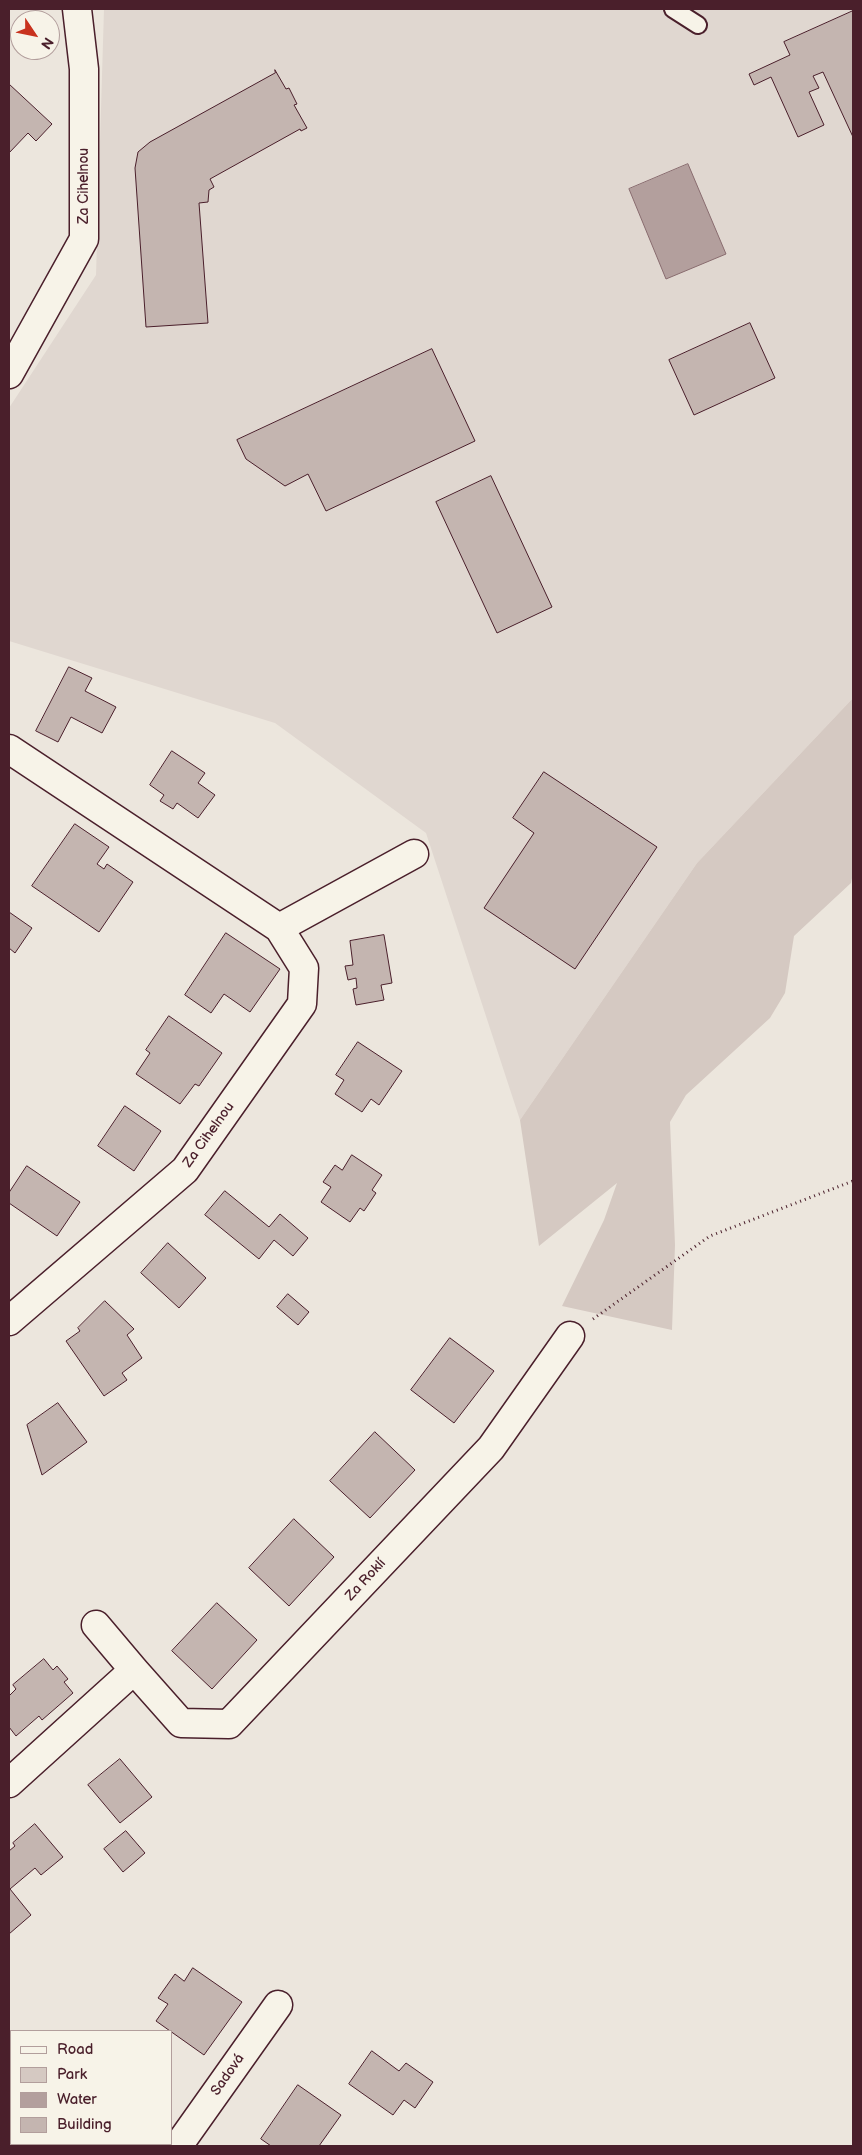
<!DOCTYPE html>
<html>
<head>
<meta charset="utf-8">
<style>
  body { margin:0 }
  #map { position:relative; width:862px; height:2155px; overflow:hidden; background:#ece6dd; font-family:"Balsamiq Sans",sans-serif }
  canvas { display:block }
  .frame { position:absolute; inset:0; border:10px solid #4a1f2b; pointer-events:none }
  .legend { position:absolute; left:10px; top:2030px; width:162px; height:115px; box-sizing:border-box; background:#f7f3e8; border:1px solid #b29e9c; margin:0; padding:6px 9px; list-style:none; font-size:15px; color:#4a1f2b }
  .legend li { display:flex; align-items:center; gap:10px; height:25px }
  .legend b { width:25px; border:1px solid #b29e9c }
  .north { position:absolute; left:10px; top:10px; width:50px; height:50px; box-sizing:border-box; background:#f7f3e8; border:1px solid #b29e9c; border-radius:50%; rotate:124deg; font-size:14px; font-weight:700; line-height:20px; text-align:center; color:#4a1f2b }
  .north::after { content:''; display:block; margin:auto; width:18px; height:22px; background:#c8321e; clip-path:polygon(50% 0,100% 100%,50% 72%,0 100%) }
</style>
</head>
<body>
<div id="map">
<canvas width="862" height="2155"></canvas>
<div class="frame"></div>
<ul class="legend">
<li><b style="height:6px;background:#f7f3e8"></b>Road</li>
<li><b style="height:14px;background:#d5c9c2"></b>Park</li>
<li><b style="height:14px;background:#b39f9d"></b>Water</li>
<li><b style="height:14px;background:#c4b5b0"></b>Building</li>
</ul>
<div class="north">N</div>
</div>
<script>
const ctx = document.querySelector('canvas').getContext('2d');
ctx.lineJoin = 'round';
function fill(path, color) { ctx.fillStyle = color; ctx.fill(path, 'evenodd'); }
function stroke(path, color, width, dash) { ctx.strokeStyle = color; ctx.lineWidth = width; ctx.lineCap = dash ? 'butt' : 'round'; ctx.setLineDash(dash || []); ctx.stroke(path); }
function label(font, color, halo, rows, align = 'center') {
  ctx.font = font + ' "Balsamiq Sans",sans-serif'; ctx.lineWidth = 4; ctx.setLineDash([]); ctx.textBaseline = 'middle'; ctx.strokeStyle = halo; ctx.fillStyle = color; for (const [text, x, y, turn = 0] of rows) {
    ctx.save(); ctx.translate(x, y); ctx.rotate((+turn || 0) * Math.PI / 180); ctx.textAlign = isNaN(turn) ? turn : align; if (halo) ctx.strokeText(text, 0, 0); ctx.fillText(text, 0, 0); ctx.restore();
  }
}
fill(new Path2D(`
  M104 9H853V698L697 863 520 1120 426 833 275 723 9 641V408L96 275Z`), '#e0d7d0');
fill(new Path2D(`
  M853 698V873L851 883 794 936 785 993 770 1018 686 1095 670 1122 675 1245 672 1330 562 1306 604 1220 617 1183 539 1246 520 1120 697 863Z`), '#d5c9c2');
const water = new Path2D(`
  M688 164 726 254 666 279 629 189Z`);
fill(water, '#b39f9d');
stroke(water, '#896c6f', 1);
const building = new Path2D(`
  M853 11V137L823 72 813 76 819 88 809 92 824 125 798 137 771 77 754 85 749 74 790 55 784 42Z
  M275 70 286 89 289 88 297 104 294 105 307 128 301 131 300 129 210 179 214 187 209 190 208 202 199 203 208 323 146 327 135 168 138 152 150 142 275 73Z
  M9 84 52 124 36 141 28 133 9 153Z
  M750 323 775 378 694 415 669 360Z
  M432 349 475 441 326 511 308 474 285 486 246 459 237 440Z
  M491 476 552 607 497 633 436 502Z
  M69 667 92 678 85 691 116 707 102 733 71 717 58 742 36 731Z
  M172 751 205 773 198 783 215 795 198 818 177 803 173 809 160 801 164 795 150 785Z
  M544 772 657 847 575 969 484 908 534 833 513 818Z
  M75 824 109 847 97 864 104 869 107 864 133 882 99 932 32 886Z
  M9 912 32 928 15 953 9 948Z
  M226 933 280 969 250 1012 224 994 211 1013 185 995Z
  M384 935 392 983 381 985 384 1000 356 1005 353 989 357 988 356 978 348 980 345 966 353 965 350 941Z
  M169 1016 222 1053 199 1086 195 1084 180 1104 136 1074 150 1053 146 1050Z
  M358 1042 402 1071 379 1105 371 1099 362 1112 335 1094 344 1080 336 1075Z
  M125 1106 161 1131 134 1171 98 1146Z
  M352 1155 382 1175 372 1190 376 1193 364 1211 360 1208 350 1222 321 1202 331 1187 323 1182 335 1165 342 1170Z
  M27 1166 80 1202 57 1236 9 1203V1193Z
  M225 1191 269 1227 280 1214 308 1238 293 1256 274 1240 259 1259 205 1215Z
  M168 1243 206 1278 179 1308 141 1273Z
  M288 1294 309 1312 298 1325 277 1307Z
  M105 1301 134 1329 127 1335 142 1358 122 1373 127 1380 104 1396 66 1341 80 1331 78 1328Z
  M450 1338 494 1371 454 1423 411 1390Z
  M58 1403 87 1442 42 1475 27 1425Z
  M375 1432 415 1470 370 1518 330 1481Z
  M294 1519 334 1557 289 1606 249 1568Z
  M217 1603 257 1640 212 1689 172 1651Z
  M44 1659 53 1670 57 1666 68 1679 64 1682 73 1693 42 1720 39 1716 16 1736 9 1727V1696L16 1689 13 1685Z
  M120 1759 152 1797 120 1823 88 1785Z
  M35 1824 63 1857 41 1875 35 1868 10 1889 31 1915 9 1934V1851L15 1846 13 1843Z
  M126 1831 145 1853 123 1872 104 1849Z
  M193 1968 242 2002 204 2055 156 2021 168 2004 158 1998 175 1974 184 1981Z
  M372 2051 399 2071 406 2063 433 2082 415 2108 404 2100 393 2115 349 2084Z
  M298 2085 341 2115 319 2146H271L261 2139Z`);
fill(building, '#c4b5b0');
stroke(building, '#4a1f2b', 1);
const service = new Path2D(`
  M673 9 698 25`);
const minor = new Path2D(`
  M9 374 84 239V69L77 9
  M9 749 279 928 304 968 302 1004 185 1170 9 1321
  M279 928 414 854
  M96 1625 134 1670
  M9 1783 134 1670 181 1723 229 1724 491 1448 570 1336
  M178 2146 278 2005`);
stroke(service, '#4a1f2b', 20);
stroke(minor, '#4a1f2b', 31);
stroke(new Path2D(`
  M593 1319 710 1236 853 1181`), '#4a1f2b', 3, [1, 4]);
stroke(service, '#f7f3e8', 16);
stroke(minor, '#f7f3e8', 28);
label('14px', '#4a1f2b', '#f7f3e8', [
  ["Za Cihelnou",84,186,-90],
  ["Za Cihelnou",209,1135,-54],
  ["Za Roklí",366,1580,-47],
  ["Sadová",228,2075,-55]
]);
</script>
</body>
</html>
